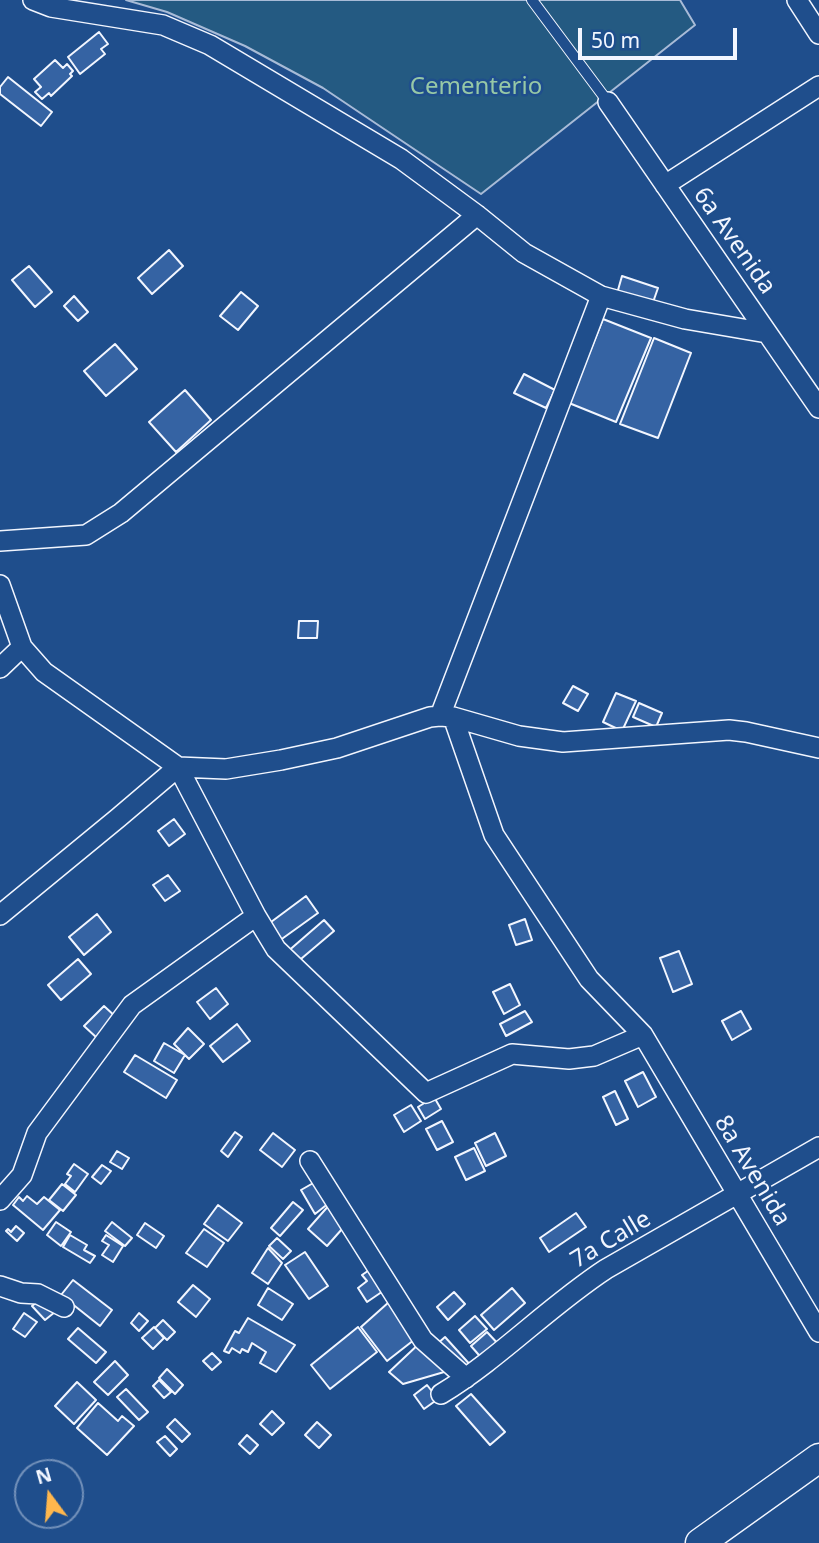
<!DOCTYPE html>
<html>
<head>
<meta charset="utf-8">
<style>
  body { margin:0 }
  #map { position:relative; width:819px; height:1543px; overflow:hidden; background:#1f4e8c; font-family:"Noto Sans",sans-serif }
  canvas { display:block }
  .north { position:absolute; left:14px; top:1459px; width:70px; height:70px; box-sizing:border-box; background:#1f4e8c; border:2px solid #7391ba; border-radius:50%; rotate:344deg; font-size:19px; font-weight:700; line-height:28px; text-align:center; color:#f2f6ff }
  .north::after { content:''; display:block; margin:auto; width:24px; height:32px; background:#ffb74d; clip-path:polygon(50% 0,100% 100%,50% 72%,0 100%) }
  .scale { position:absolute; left:578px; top:28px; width:159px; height:32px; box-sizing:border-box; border:4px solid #f2f6ff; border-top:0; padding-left:9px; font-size:21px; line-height:24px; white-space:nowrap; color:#f2f6ff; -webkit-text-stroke:5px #1f4e8c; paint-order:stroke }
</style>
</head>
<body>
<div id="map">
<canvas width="819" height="1543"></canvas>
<div class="north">N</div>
<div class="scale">50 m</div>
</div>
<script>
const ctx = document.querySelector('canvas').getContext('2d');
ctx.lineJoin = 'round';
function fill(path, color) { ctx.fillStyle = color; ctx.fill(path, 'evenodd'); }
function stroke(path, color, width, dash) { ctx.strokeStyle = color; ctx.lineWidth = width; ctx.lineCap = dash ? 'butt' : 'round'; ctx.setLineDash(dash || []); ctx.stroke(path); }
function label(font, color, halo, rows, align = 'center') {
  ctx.font = font + ' "Noto Sans",sans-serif'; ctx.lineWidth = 5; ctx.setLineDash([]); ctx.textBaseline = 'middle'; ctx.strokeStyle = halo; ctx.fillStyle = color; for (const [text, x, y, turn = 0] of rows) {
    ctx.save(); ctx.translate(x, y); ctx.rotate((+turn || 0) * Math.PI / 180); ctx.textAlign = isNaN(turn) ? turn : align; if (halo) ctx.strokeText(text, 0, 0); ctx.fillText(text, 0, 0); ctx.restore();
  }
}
const green = new Path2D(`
  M126 0H680L695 25 481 194 323 88 245 46 167 12Z`);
fill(green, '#245a82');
stroke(green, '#a8bbd7', 2);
const building = new Path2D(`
  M99 32 108 44 101 49 105 54 80 74 68 57Z
  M55 60 63 68 67 64 73 71 70 74 72 76 51 96 49 93 42 99 35 92 41 87 34 79Z
  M8 77 52 112 41 126 0 94V87Z
  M169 250 183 266 152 294 138 278Z
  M29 266 52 292 35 307 12 280Z
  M622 276 658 288 651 308 616 297Z
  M241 292 258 306 238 330 220 316Z
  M74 296 88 312 78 321 64 306Z
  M603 319 651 338 616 422 569 403Z
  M654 338 691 353 658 438 620 424Z
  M115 344 137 369 106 396 84 371Z
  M524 374 555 390 546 408 514 393Z
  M185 390 211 420 176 452 149 422Z
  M299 621H318L317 638H298Z
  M573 686 588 694 578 711 563 703Z
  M616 693 636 701 622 731 603 722Z
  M639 703 662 713 656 727 633 717Z
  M174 819 185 834 169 846 158 831Z
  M168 875 180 891 165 901 153 885Z
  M306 896 318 913 279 941 267 925Z
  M97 914 111 932 84 955 69 937Z
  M525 919 532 940 516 945 509 925Z
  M324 920 334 931 295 964 286 953Z
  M679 951 692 984 673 992 660 958Z
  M78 959 91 974 61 1000 48 985Z
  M510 984 520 1005 504 1014 493 992Z
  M216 988 228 1004 210 1019 197 1002Z
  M104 1006 117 1018 97 1038 84 1026Z
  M525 1011 532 1022 506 1036 500 1024Z
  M741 1011 751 1029 732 1040 722 1021Z
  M237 1024 250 1041 223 1062 210 1046Z
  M188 1028 204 1044 189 1059 174 1044Z
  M164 1043 185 1055 174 1073 154 1061Z
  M135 1055 177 1080 166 1098 124 1072Z
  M643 1072 656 1097 638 1107 625 1081Z
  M615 1091 628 1119 616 1125 603 1097Z
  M434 1097 441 1109 425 1119 418 1107Z
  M411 1105 421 1121 404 1132 394 1115Z
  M442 1121 453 1142 437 1150 426 1129Z
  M235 1132 242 1137 228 1157 221 1151Z
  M273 1133 295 1150 282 1167 260 1150Z
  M495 1133 506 1156 486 1166 475 1143Z
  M474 1148 485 1171 466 1180 455 1157Z
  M117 1151 129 1158 122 1169 110 1162Z
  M74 1164 88 1174 75 1192 65 1184 71 1176 67 1174Z
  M102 1165 111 1171 101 1184 92 1177Z
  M322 1178 334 1199 315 1214 301 1190Z
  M62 1184 76 1195 63 1211 49 1200Z
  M27 1196 37 1204 44 1197 60 1210 43 1230 13 1205 19 1197 23 1201Z
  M293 1202 303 1210 280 1236 271 1228Z
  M331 1203 350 1220 327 1246 308 1229Z
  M218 1205 242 1223 228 1241 204 1224Z
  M576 1213 586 1227 549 1252 540 1238Z
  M56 1222 71 1232 61 1246 47 1235Z
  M112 1222 132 1238 125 1246 105 1231Z
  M145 1223 164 1236 156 1248 137 1235Z
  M16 1226 24 1233 17 1241 6 1231 8 1229 11 1232Z
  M204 1229 224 1243 207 1267 186 1253Z
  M70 1235 87 1245 84 1250 95 1256 90 1263 63 1247Z
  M106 1235 123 1246 113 1262 102 1255 109 1245 102 1241Z
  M277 1238 291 1251 283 1259 269 1246Z
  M268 1248 282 1263 268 1284 252 1273Z
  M305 1252 328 1286 309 1299 285 1265Z
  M375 1266 389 1287 367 1302 358 1288 367 1281 362 1275Z
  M73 1280 112 1310 100 1326 61 1295Z
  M193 1285 210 1299 196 1317 178 1302Z
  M268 1288 293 1304 282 1320 258 1305Z
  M512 1288 525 1303 494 1330 481 1315Z
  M454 1292 465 1304 448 1320 437 1307Z
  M42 1298 55 1312 45 1320 32 1306Z
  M389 1302 419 1336 387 1361 361 1327Z
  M24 1313 37 1322 25 1337 13 1329Z
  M139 1313 148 1321 139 1331 131 1323Z
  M475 1316 487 1329 470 1343 459 1330Z
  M248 1318 295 1345 276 1372 260 1363 266 1352 252 1343 248 1352 242 1349 240 1353 232 1348 229 1353 224 1351 235 1331 239 1333Z
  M163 1320 175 1332 167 1340 155 1328Z
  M154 1327 164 1338 153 1349 142 1338Z
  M358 1327 377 1352 330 1389 311 1365Z
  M78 1328 106 1352 96 1363 68 1339Z
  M487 1332 501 1347 485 1362 471 1346Z
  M445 1337 473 1368 464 1376 436 1345Z
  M423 1340 451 1370 403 1384 389 1372Z
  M212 1353 221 1362 212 1370 203 1361Z
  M115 1361 128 1375 108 1395 94 1382Z
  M167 1369 183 1385 175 1394 159 1378Z
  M159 1380 171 1392 164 1398 153 1386Z
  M77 1382 96 1400 74 1424 55 1406Z
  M427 1385 438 1399 424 1409 414 1395Z
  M126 1389 148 1412 139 1420 117 1397Z
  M471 1394 505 1432 490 1445 456 1406Z
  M98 1403 118 1421 122 1416 134 1426 107 1455 77 1428Z
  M272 1411 284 1423 272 1435 260 1424Z
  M175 1419 190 1434 182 1442 167 1427Z
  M317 1422 331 1435 319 1448 305 1435Z
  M247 1435 258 1445 250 1454 239 1444Z
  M165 1436 177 1449 170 1456 157 1442Z`);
fill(building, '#3563a3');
stroke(building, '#f2f6ff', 2);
const lane = new Path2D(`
  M532 0 608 102`);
const street = new Path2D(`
  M33 0 51 7 163 25 210 45 401 159 477 215 524 253 601 296 685 319 767 333
  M797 0 819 34
  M608 102 819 408
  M665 185 819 86
  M0 541 86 535 121 513 477 215
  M0 585 22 647 44 672 178 767 256 916 276 949 426 1093 512 1054 569 1059 594 1056 643 1035
  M0 668 22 647
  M440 716 601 296
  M453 717 494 835 589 979 643 1035 819 1332
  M0 915 118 818 178 767 226 769 281 760 337 748 430 717 440 716 453 717 519 736 563 742 729 730 746 732 819 748
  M310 1161 423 1340 466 1378
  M0 1200 22 1175 37 1133 132 1005 256 916
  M0 1286 21 1293 38 1294 64 1307
  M441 1394C500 1358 548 1307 606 1269L819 1147`);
const secondary = new Path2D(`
  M700 1543 819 1458`);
stroke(lane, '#f2f6ff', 12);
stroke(street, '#f2f6ff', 22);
stroke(secondary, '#f2f6ff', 31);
stroke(lane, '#1f4e8c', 10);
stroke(street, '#1f4e8c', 19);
stroke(secondary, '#1f4e8c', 28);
label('24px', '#97c8a6', '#1f4e8c', [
  ["Cementerio",476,87]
]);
label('24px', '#f2f6ff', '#1f4e8c', [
  ["6a Avenida",734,241,55],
  ["8a Avenida",752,1171,59],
  ["7a Calle",611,1240,-31]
]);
</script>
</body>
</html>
